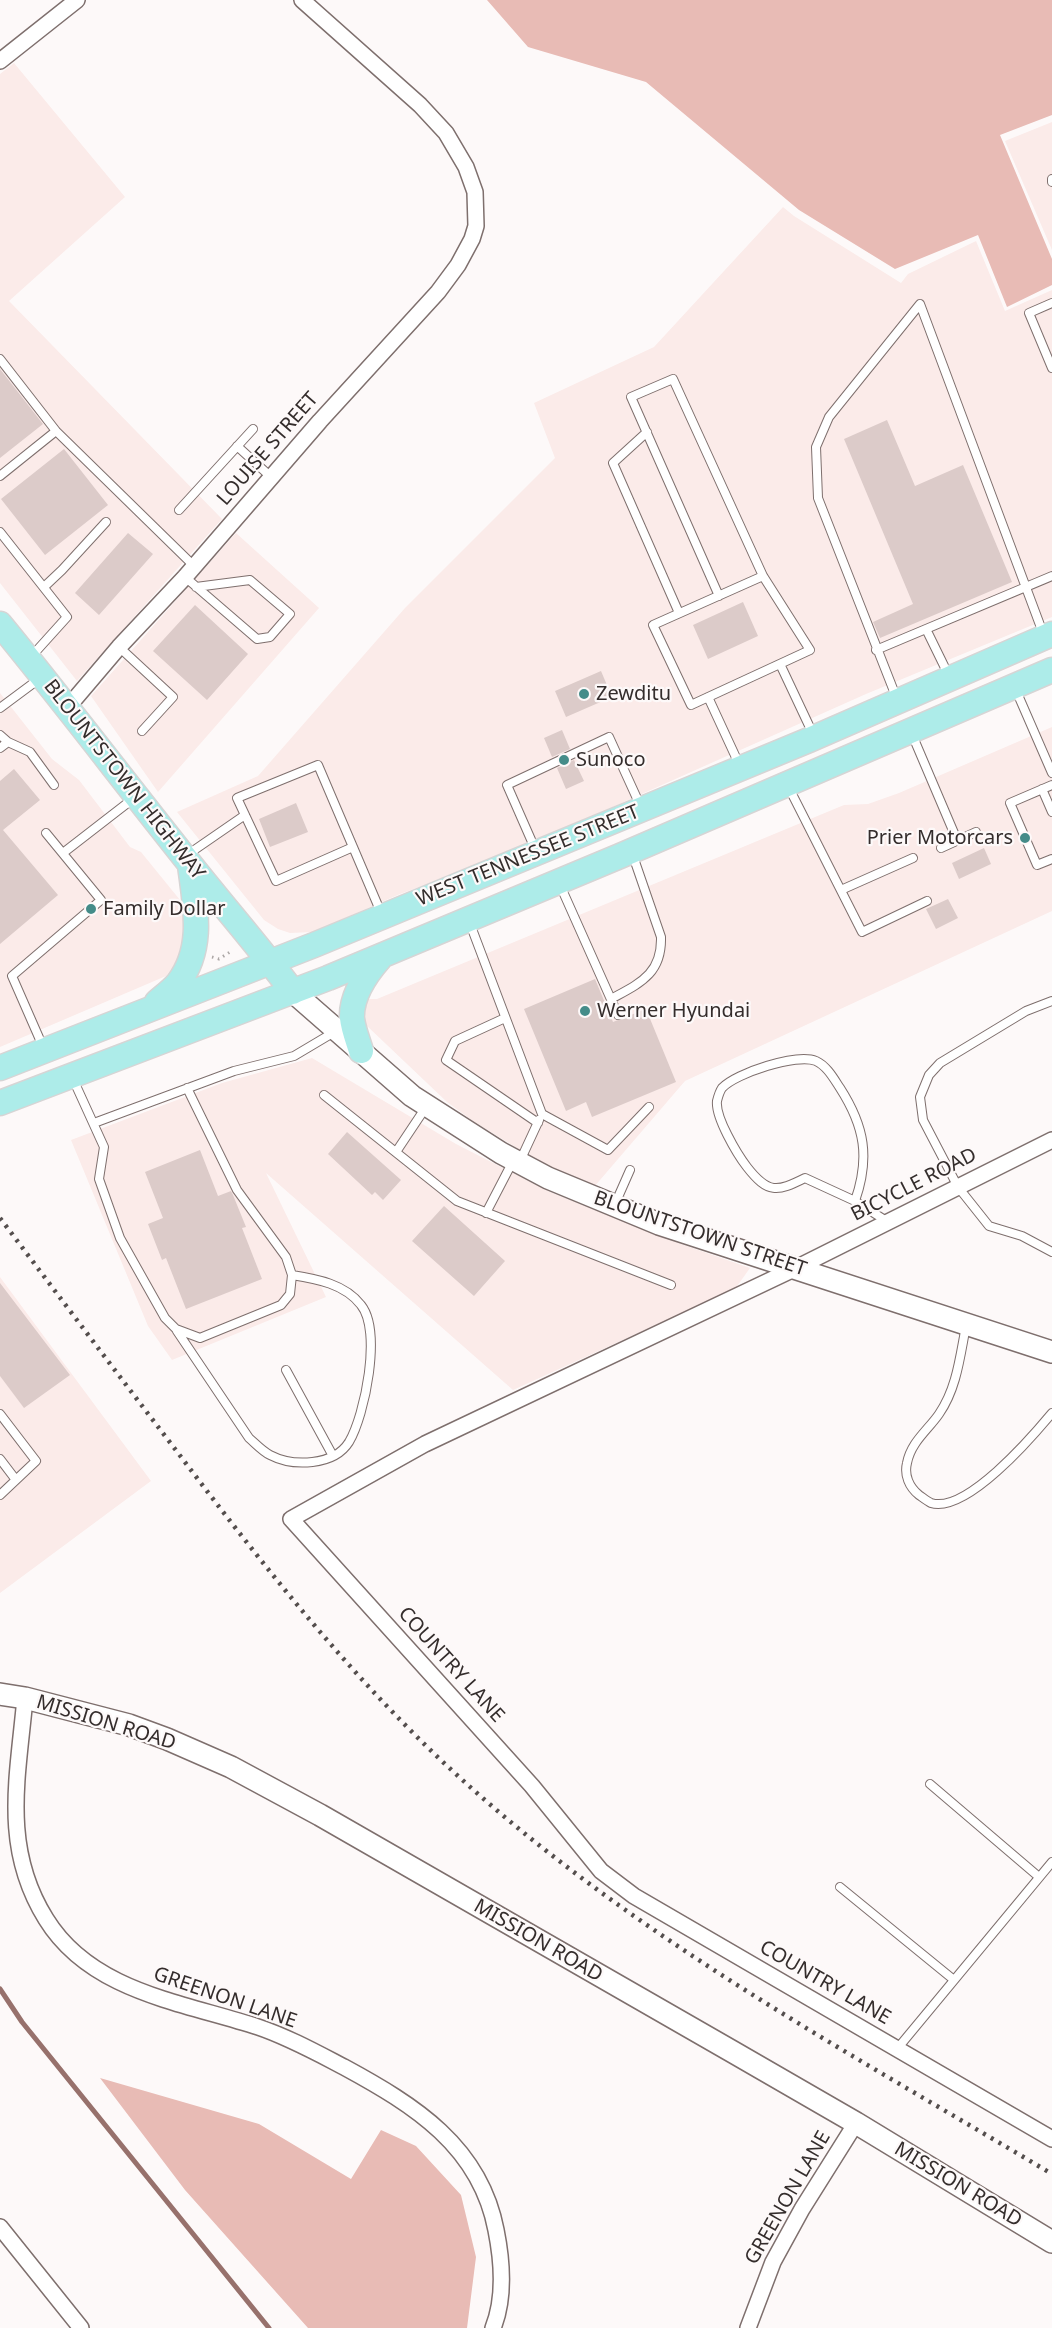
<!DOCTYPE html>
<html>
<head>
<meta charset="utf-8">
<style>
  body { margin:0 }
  canvas { display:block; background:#fdf9f9 }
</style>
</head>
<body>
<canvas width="1052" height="2328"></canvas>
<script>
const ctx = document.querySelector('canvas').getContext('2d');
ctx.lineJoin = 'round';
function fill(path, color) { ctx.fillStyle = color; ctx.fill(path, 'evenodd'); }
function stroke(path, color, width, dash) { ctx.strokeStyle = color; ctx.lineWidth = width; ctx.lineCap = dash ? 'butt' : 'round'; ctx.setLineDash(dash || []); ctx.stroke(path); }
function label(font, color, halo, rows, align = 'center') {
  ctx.font = font + ' "Noto Sans",sans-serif'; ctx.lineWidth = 4.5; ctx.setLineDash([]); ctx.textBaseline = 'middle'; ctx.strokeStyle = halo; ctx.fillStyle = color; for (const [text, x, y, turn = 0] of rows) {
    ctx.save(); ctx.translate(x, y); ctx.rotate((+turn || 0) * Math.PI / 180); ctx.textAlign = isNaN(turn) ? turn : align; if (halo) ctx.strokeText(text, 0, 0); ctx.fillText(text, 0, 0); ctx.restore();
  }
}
fill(new Path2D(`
  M14 63 125 197 9 301 222 519 77 681 0 583V74Z
  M1052 122V250L1005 141Z
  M783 207 794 216 901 283 908 274 976 241 1005 311 1052 290V617L866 694 496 859 400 894 313 932 290 933 278 929 264 920 177 812 258 776 405 608 555 458 534 403 654 347Z
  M236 533 319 608 158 792 91 696Z
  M0 693 52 759 79 780 130 847 141 852 180 900 185 919 184 940 179 960 166 976 0 1047Z
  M1052 727V911L685 1081 594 1187 538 1161 473 1121 447 1102 366 1025 365 999H377L844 805 868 804 899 793Z
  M312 1058 456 1144 550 1192 681 1244 750 1268 735 1289 513 1390 266 1173 326 1297 172 1360 148 1326 71 1140 222 1083Z
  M0 1277 151 1481 0 1593Z`), '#fbebe9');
fill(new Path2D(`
  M487 0H1052V115L1000 135 1052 259V285L1007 307 978 235 895 269 799 210 646 82 528 47Z
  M100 2078 259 2124 351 2179 381 2130 416 2146 461 2195 476 2257 467 2328H308L185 2190Z`), '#e8bbb5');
stroke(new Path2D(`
  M0 1989 22 2022 269 2328`), '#97716c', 5);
fill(new Path2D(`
  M0 369 43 424 0 458Z
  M887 420 915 486 963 465 1012 582 880 638 873 622 913 604 844 439Z
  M64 449 108 505 45 555 1 499Z
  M128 533 153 554 99 615 75 593Z
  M743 602 758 636 708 659 693 625Z
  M195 605 248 654 207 700 153 651Z
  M601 671 612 697 566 717 555 691Z
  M562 730 570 749 552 757 544 738Z
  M574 760 584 781 566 789 557 768Z
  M14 769 40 800 3 830 58 895 0 944V781Z
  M296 803 308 832 270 847 259 819Z
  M984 848 991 864 959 879 952 863Z
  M948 899 958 918 936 929 926 909Z
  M595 979 613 1022 646 1009 676 1082 592 1117 586 1102 566 1111 524 1009Z
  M347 1132 401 1180 383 1200 375 1192 372 1195 328 1154Z
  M200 1150 218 1196 231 1191 233 1195 246 1227 242 1228 262 1279 186 1309 166 1258 162 1260 148 1224 163 1218 145 1172Z
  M444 1206 505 1261 474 1296 412 1241Z
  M0 1283 70 1375 24 1408 0 1376Z`), '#dccbc9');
const service = new Path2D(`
  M1052 179V182
  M1052 303 1029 313 1052 368
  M0 359 56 431 194 566
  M647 432 613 463 679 613
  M237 446 271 477
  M0 476 56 431
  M179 510 253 429
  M0 532 67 617 30 658
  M185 577 257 639 270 637 290 614 250 580 196 587
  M44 587 62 570 106 522
  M719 596 631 397 673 379 763 576 810 650 691 705 653 625 763 576
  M926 629 949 676
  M119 647 173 697 142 731
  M876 650 1052 576
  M780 664 813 734
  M1015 688 1052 773
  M708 697 739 764
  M897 699 818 498 816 447 829 417 920 304 1043 633
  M0 708 39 679
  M911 732 957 840
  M0 735 8 742 30 752 54 785
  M0 748 8 742
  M1052 785 1010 803 1037 865 1052 859
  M788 786 862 932 927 901
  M1042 789 1052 812
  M353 847 276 881 237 798 318 765 382 915
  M941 848 976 832
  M536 851 507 785 609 737 640 805
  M63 853 134 798
  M187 855 245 815
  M560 885 618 1015
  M841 890 913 858
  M469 921 542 1114 608 1150 649 1107
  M611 999C640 983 662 974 661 937L632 853
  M1052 1001 1026 1011 940 1063 929 1075 920 1097 923 1120 958 1187 989 1226 1022 1236 1052 1252
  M505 1018 455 1041 446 1060 538 1123
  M44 1049 12 976 101 900 46 833
  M73 1079 104 1147 99 1179 120 1238 165 1318 176 1329 200 1338 281 1305 290 1294 292 1275 286 1257 237 1190 187 1088
  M324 1095 457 1201 671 1285
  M94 1123 234 1071 294 1056 336 1031
  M396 1152 426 1107
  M520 1161 539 1120
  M855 1201C870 1158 865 1127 840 1088 834 1079 827 1066 816 1061 797 1053 736 1073 722 1088 720 1091 718 1097 717 1101 715 1117 737 1154 747 1167 768 1194 777 1192 805 1178L855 1201 888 1222
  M615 1204 630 1170
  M486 1213 513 1161
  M966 1326C960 1356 957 1388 939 1414 928 1430 911 1442 907 1463 904 1475 909 1487 919 1495 922 1497 927 1501 931 1503 966 1514 1032 1437 1052 1413
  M177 1331 249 1438C256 1444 262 1451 270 1455 293 1467 334 1466 349 1442 365 1415 382 1331 361 1305 345 1284 317 1279 292 1275
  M286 1370 333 1456
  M0 1414 36 1461 0 1495
  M0 1459 16 1480
  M930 1784 1039 1877
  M840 1887 954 1980
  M897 2049 1052 1862`);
const minor = new Path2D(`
  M0 61 77 0
  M68 707 119 647 185 577 320 421 438 292 458 265 472 239 476 226 475 192 466 167 446 133 420 105 302 0
  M1052 1140 796 1268 425 1444 291 1519 532 1786 601 1871 634 1896 1052 2139
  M25 1698C18 1777 1 1847 46 1919 91 1992 182 2002 258 2027 288 2037 317 2053 344 2067 414 2105 480 2146 496 2230 502 2260 505 2298 493 2328
  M0 2227 81 2328
  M748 2328 773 2262 802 2209 856 2123`);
const secondary = new Path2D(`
  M293 992 412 1096 501 1153 548 1178 659 1224 1052 1352
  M0 1694 25 1698 129 1725 167 1739 231 1767 320 1815 733 2052 856 2123 1052 2242`);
const primary = new Path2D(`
  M0 624C65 703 126 784 190 864 224 907 260 948 293 992
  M157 1002C164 996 172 990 178 983 205 948 195 905 190 865
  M361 1051C358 1041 353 1029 352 1018 351 995 366 974 380 958
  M0 1068 314 945 809 740 1052 634
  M0 1103 328 978 620 856 1052 670`);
stroke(service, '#7e6f6d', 10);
stroke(minor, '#7e6f6d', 18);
stroke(secondary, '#7e6f6d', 24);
stroke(primary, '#d6d5d5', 27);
stroke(new Path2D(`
  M212 957 219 959 233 950`), '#aba6a5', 3, [1.5, 4.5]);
stroke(service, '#fff', 8);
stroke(minor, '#fff', 15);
stroke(secondary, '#fff', 21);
stroke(primary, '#adece9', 24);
stroke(new Path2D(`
  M0 1218C58 1295 116 1372 175 1449 262 1564 351 1678 458 1776 634 1937 848 2052 1052 2174`), '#544e4d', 4.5, [3, 6]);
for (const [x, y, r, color] of [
  [584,694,6,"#448c89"],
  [564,760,6,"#448c89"],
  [1025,838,6,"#448c89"],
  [91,909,6,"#448c89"],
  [585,1011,6,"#448c89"]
]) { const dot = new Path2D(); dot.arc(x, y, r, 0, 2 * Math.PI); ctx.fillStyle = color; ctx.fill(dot); stroke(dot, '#fdf9f9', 2); }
label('20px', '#342d2c', '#fdf9f9', [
  ["LOUISE STREET",268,449,-49],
  ["BLOUNTSTOWN HIGHWAY",124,780,52],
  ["WEST TENNESSEE STREET",528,856,-22],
  ["BICYCLE ROAD",914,1185,-27],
  ["BLOUNTSTOWN STREET",700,1234,19],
  ["COUNTRY LANE",451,1665,48],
  ["MISSION ROAD",106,1723,17],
  ["MISSION ROAD",538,1941,30],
  ["COUNTRY LANE",825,1983,30],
  ["GREENON LANE",225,1998,19],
  ["MISSION ROAD",958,2185,31],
  ["GREENON LANE",788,2198,-60]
]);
label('20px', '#342d2c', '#fdf9f9', [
  ["Zewditu",596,694],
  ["Sunoco",576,760],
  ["Prier Motorcars",1013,838,"right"],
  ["Family Dollar",103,909],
  ["Werner Hyundai",597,1011]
], 'left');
</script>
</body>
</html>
